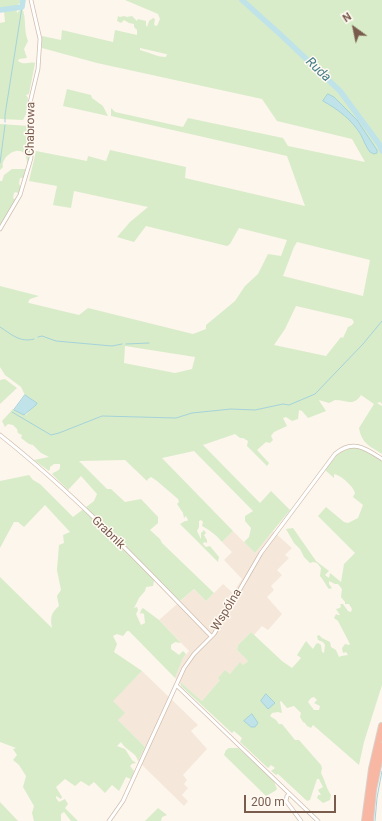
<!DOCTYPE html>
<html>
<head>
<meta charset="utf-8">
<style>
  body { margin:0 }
  #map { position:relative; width:382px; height:821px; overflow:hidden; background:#fdf6ec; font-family:Roboto,sans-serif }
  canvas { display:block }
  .north { position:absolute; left:334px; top:8px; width:40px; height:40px; -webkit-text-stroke:3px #fffaf3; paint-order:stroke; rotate:327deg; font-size:11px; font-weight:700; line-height:16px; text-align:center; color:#7a5c4d }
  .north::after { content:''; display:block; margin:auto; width:14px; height:18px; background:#7a5c4d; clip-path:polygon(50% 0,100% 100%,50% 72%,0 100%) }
  .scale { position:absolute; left:244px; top:795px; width:92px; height:18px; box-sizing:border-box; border:2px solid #7a5c4d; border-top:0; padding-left:5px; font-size:12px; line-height:14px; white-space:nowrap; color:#7a5c4d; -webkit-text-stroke:3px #fffaf3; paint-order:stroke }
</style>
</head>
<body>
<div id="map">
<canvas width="382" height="821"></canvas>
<div class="north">N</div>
<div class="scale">200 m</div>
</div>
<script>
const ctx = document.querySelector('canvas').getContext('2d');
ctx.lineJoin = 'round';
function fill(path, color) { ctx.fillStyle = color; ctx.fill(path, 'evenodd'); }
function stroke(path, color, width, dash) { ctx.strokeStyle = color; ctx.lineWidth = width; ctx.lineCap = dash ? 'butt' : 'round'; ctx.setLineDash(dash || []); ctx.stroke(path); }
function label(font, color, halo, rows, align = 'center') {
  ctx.font = font + ' Roboto,sans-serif'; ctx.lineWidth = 3; ctx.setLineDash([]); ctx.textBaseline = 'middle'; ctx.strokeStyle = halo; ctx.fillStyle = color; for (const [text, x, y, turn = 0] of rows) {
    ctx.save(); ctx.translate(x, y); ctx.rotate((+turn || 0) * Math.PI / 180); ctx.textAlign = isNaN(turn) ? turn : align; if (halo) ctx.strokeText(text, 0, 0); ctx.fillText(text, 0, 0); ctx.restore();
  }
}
fill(new Path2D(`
  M233 531 255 553 273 531 292 548 285 555 289 558 277 570 282 575 271 586 274 590 267 597 282 614 268 630 262 626 254 635 251 632 238 645 237 650 248 661 243 665 240 663 230 674 225 670 220 680 202 701 175 678 183 658 189 651 159 620 194 589 206 601 223 584 233 593 242 579 224 560 232 552 222 542Z
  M142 671 198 725 191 731 207 749 183 775 187 780 184 784 188 788 182 795 188 801 184 806 138 761 145 747 118 720 112 701Z`), '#f5e8da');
fill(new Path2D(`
  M0 0H22L19 4 16 6 17 13 22 8C27 19 23 29 28 41L24 49 27 58 19 59 18 61C24 66 29 61 35 63L29 94 26 95 28 98 26 114 23 120 0 119V23L5 22 4 11H0Z
  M125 0H382V404L380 402 377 403 382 406V454C370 446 362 444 359 428L374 404 361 395C353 407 347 400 335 400L329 403 319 400 320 402 326 411 308 418 302 411 299 410 298 419 292 421 286 417 283 418 287 426 274 432 271 436 273 440 270 443 266 442 257 450 269 463 267 466 247 446 248 441 243 438H240L235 434 203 445 260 503 271 491 290 510 255 553 244 542 249 537 251 528 245 521V516L253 511 194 451 162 458 233 531 222 542C216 535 210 530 202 526L203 522 201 520 199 521V527L197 531 201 539V533L204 530 206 533 204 535 207 540V543L204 542 203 544 206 547 210 546 219 557 218 562 180 524 185 521H187L188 520 186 516 184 518 183 513 177 504 179 502 178 499 157 481 151 477 148 479 147 481 125 460 79 461 107 489H111L125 502 141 499 158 517V523L150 530 160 539 162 543 214 593 206 601 194 589 180 601 155 576 153 586 146 587 145 591 139 598 134 608 137 607 138 610 136 614 141 625 145 623 144 614 142 613 140 614 141 610 143 608 159 620 181 643 175 642 171 645V649L179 655 183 651 186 654 183 658 175 678 129 631H127L123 636 117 634 113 636 117 644 114 652 142 671 113 701 125 713 118 720 145 747 138 761C136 752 125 750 121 742L117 746 125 749 132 760 136 763 132 764 130 766 134 771 131 779 126 777 119 791 112 785 105 793 94 782 89 786 81 781 75 786 65 779 56 787 62 797 61 799 56 796V798L59 802 65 799 68 804 65 808 78 821H71L64 812 61 814V821H34L32 813 34 806 23 787 26 776 19 765 13 760 17 755 13 749 16 748 0 742V577L52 628C50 617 51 613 59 606L57 596 61 590 57 570 59 545 64 543 63 535 70 532 45 505 24 527 18 522H14L0 548V481L29 475 33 480 40 484 73 517 94 501 97 494 81 476 68 490 52 474C56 470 61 472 60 464H54L50 467V469L49 471 34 460 49 457 41 453 33 445 29 444 21 438 22 435 18 433 17 429 13 425 8 424 5 427 2 421 13 409 26 415 37 403 25 395 21 387 5 375 0 367V286L39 296 30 299 28 302 29 303 79 315 88 308 193 334 206 329V325L235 301 245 286 258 274 268 254 281 256 287 240 239 228 230 244 227 246 146 226 134 242 117 237 130 222 148 207 74 191 71 208 53 205 57 186 29 181 36 151 87 161 88 156 106 161 110 150 186 167 185 178 305 206 287 156 111 116V108L115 112 183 127 188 118 283 138 288 146 365 162 352 139 277 121 262 99 97 63 42 48V36L61 40 62 30 113 42 115 30 137 35V30L134 27V24L129 23 124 20 121 23 117 21 118 16 120 17 124 16 127 17 132 16 137 21 138 19 146 21V25L147 27 149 21 153 18 155 19 154 25 157 26 160 19 158 14ZM140 48 166 54H167L166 57C156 57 149 52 140 50ZM297 242 370 260 363 296 283 276 294 247ZM296 306 352 319 354 322 352 325 348 327 343 338 341 337 326 356 274 345 285 329ZM125 346 195 357 192 369 175 373 124 363Z
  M67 89 91 95 92 98 103 106 108 116 63 106Z
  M0 124 29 126 31 152 28 167H27C29 138 0 154 3 167L0 170Z
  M12 169H27L24 178H20L19 183 20 186 22 187 19 194 16 192 14 193 13 198 16 200 0 225V181H2L4 175Z
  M5 379 17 388 0 404V380Z
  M350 447C362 446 372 455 382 461V685L364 742 359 765 313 725 311 728 307 726 305 723 303 722 300 717 301 713 294 706 287 708 281 701 280 702 282 713 278 712 272 713 270 716 276 720 279 724H282L295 740H299L321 765 322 768 321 773C325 780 326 788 331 795L330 800 323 803 317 798 318 795H321L318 790 323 787 319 779H317L310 800 307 801 278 774 276 775 271 771 275 768 271 765 268 768 240 742 242 738 234 731 232 733 181 686 180 682 202 701 220 680 218 678 225 670 230 674 240 662 243 665 248 661 237 650 238 645 251 632 282 661 292 668 301 658 297 655 306 641 313 649 316 644 318 643 321 645 322 652 324 653 325 645 323 642 318 640 317 636 319 635 322 638 330 642 331 647 336 650 339 657 341 656 348 655 346 652 343 653 342 648 345 644 349 645 350 644 338 621 334 618 336 614 338 615H340L336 609 340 608 341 606 340 604H343L348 611 351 612 352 609 349 604H345V602L341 597 342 589 338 584H335L329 581V584L332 588 329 589C325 585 324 580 320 576L321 568 317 563 313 562 310 563 304 557 300 549 294 543 286 529 293 528 316 561 329 571 325 575 329 578 330 573 341 582 344 564 355 553 318 516 326 507 344 522 348 523 358 518 363 505 353 497 355 493C353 486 342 476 334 474V478L325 470 338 454ZM314 697 317 700 314 703 320 706 319 710H314L308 702 311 698Z
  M229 748H238L273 779 277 789 275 791 266 796 224 755 226 750Z
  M0 802 18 821H0Z
  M158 808 167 815 162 817 161 821H145Z`), '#d8ecc9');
const water = new Path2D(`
  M328 94 334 97 357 120 377 150V153L374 154 370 152C366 147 364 141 361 135 352 120 339 110 323 101Z
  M25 395 37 403 36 405 24 415 14 410Z
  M266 694 275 703 268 709 261 701Z
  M252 714 258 723 255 727H251L244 721Z`);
fill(water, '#bfe3e8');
stroke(water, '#a5d3da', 1);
stroke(new Path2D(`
  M5 122V115L22 7
  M0 163 5 125
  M0 327C11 334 20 343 34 339
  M38 337 42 336 56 341 112 346 122 344
  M126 344 149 343
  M12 412 51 435 59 433 102 416 176 418 192 413 231 409 255 410 283 404 289 405 315 394 363 344 382 321
  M375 821 377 798 382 771`), '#a5d3da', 1);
stroke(new Path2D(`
  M242 0 281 35 340 91 379 144 382 151
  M0 10 22 7 23 0`), '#bfe3e8', 5.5);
const street = new Path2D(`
  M0 229 20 195 31 158 32 142 29 107 38 69 40 39 31 0
  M0 435C76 495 144 567 211 636
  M176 685 318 821
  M289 794 287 796 286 801 301 821
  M109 821 123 801 184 668 194 654 214 634 261 553 335 454C353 439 365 448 382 459`);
const highway = new Path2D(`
  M365 821 372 769 382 726
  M370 821 373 790 382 746`);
stroke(street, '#d1beb0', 4.5);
stroke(highway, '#dad1cd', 8);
stroke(street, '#fff', 3);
stroke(highway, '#f7b7a3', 6);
label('12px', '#7a5c4d', '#fffaf3', [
  ["Chabrowa",31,129,-89],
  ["Grabnik",108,533,44],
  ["Wspólna",227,610,-59]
]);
label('italic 13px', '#437c86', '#fffaf3', [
  ["Ruda",318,70,43]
]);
</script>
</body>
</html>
